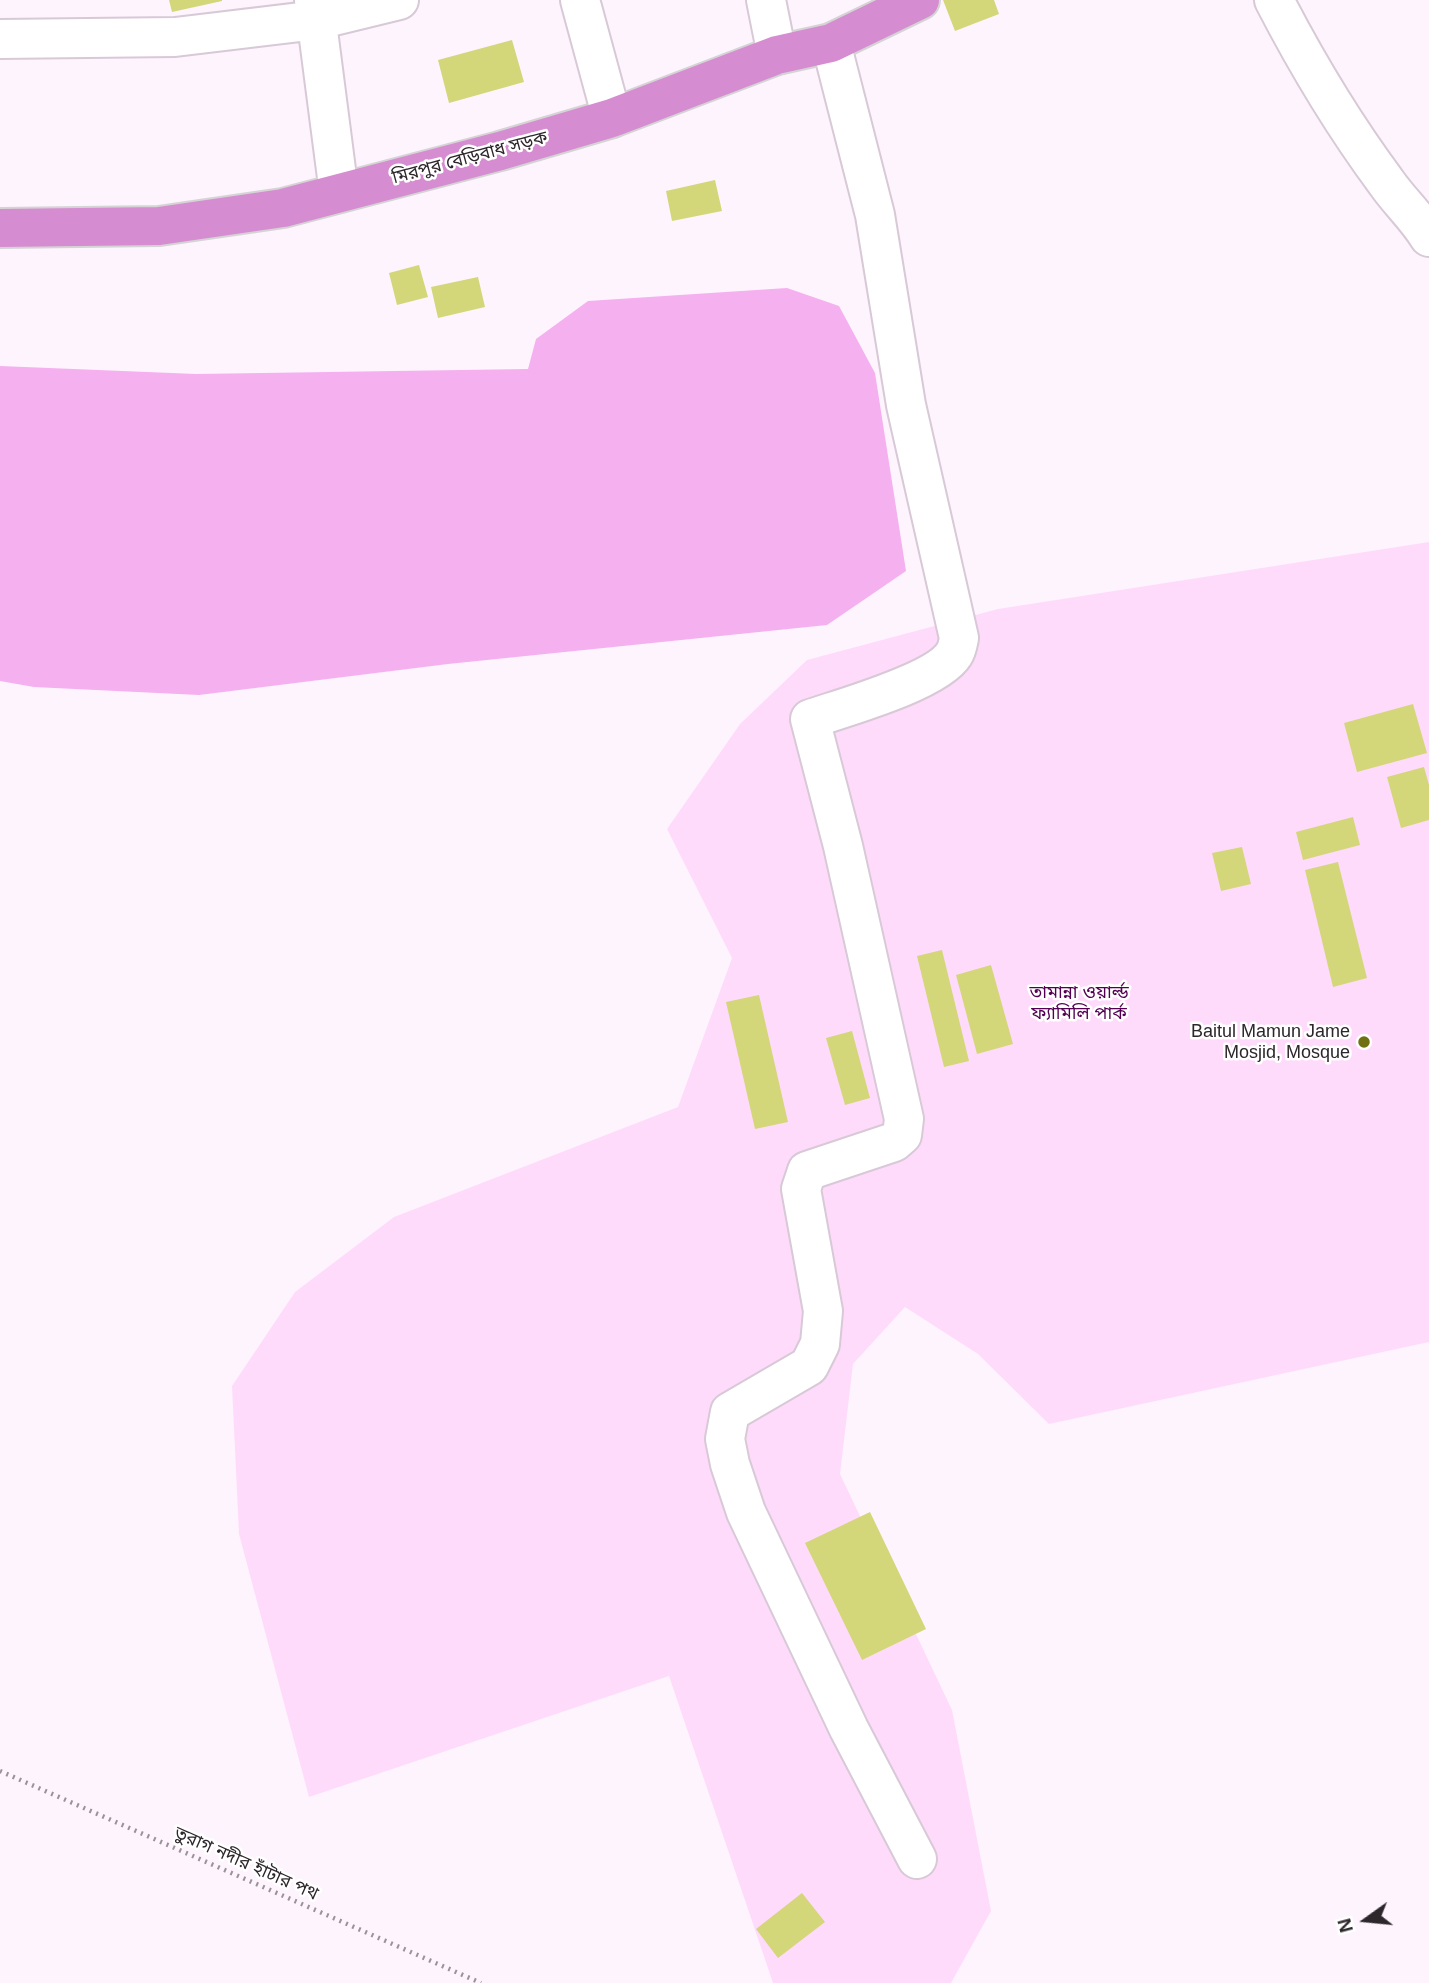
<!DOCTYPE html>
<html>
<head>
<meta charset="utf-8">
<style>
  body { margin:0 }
  #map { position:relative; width:1429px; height:1983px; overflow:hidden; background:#fef4fd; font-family:Helvetica,sans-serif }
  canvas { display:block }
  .north { position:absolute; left:1331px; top:1885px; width:70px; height:70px; -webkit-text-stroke:5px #fff; paint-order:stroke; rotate:255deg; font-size:19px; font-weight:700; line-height:28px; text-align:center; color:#2d272c }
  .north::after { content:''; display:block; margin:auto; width:24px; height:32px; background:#2d272c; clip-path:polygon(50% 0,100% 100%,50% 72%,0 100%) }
</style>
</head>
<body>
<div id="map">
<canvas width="1429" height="1983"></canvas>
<div class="north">N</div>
</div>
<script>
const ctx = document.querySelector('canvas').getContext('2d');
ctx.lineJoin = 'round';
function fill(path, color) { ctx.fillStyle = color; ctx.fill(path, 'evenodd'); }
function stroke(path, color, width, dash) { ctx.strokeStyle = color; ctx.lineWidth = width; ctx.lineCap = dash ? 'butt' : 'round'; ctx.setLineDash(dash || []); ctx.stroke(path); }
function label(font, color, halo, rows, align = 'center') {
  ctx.font = font + ' Helvetica,"Noto Sans Bengali",sans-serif'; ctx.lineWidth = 5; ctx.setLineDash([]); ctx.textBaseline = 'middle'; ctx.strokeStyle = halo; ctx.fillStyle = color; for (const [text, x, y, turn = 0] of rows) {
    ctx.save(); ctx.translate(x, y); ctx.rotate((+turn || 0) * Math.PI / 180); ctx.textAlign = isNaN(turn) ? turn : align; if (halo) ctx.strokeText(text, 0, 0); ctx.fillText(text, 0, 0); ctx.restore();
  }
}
fill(new Path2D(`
  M1429 542V1342L1049 1424 978 1354 905 1307 853 1364 840 1474 952 1710 991 1911 951 1983H773L669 1676 309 1797 239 1534 232 1386 295 1292 394 1217 678 1107 732 958 667 829 740 724 807 660 998 609Z`), '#ffdbfb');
fill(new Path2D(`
  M787 288 839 306 875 373 906 571 827 625 448 664 199 695 34 687 0 681V366L196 374 528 369 536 339 588 301Z`), '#f5b0f0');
fill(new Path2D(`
  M169 0H222V1L172 12Z
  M943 0H994L999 14 955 31Z
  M512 40 524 82 449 103 438 60Z
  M715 180 722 211 672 221 666 191Z
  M419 265 428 297 397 305 389 273Z
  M478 277 485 307 438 318 431 287Z
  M1413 704 1427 753 1357 772 1344 723Z
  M1424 767 1429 785V820L1401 828 1387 777Z
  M1353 817 1360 845 1303 860 1296 832Z
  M1242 847 1251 884 1221 891 1212 853Z
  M1338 862 1367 978 1333 987 1305 870Z
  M942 950 969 1061 944 1067 917 956Z
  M991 965 1013 1044 977 1054 956 975Z
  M759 995 788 1122 755 1129 726 1002Z
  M852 1031 870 1098 845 1105 826 1038Z
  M870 1512 926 1629 862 1660 805 1543Z
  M802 1893 825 1922 778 1958 756 1929Z`), '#d4d67a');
const minor = new Path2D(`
  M314 0 339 193
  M580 0 612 118
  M766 0 777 55
  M1274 0C1307 64 1343 124 1386 182 1399 201 1417 217 1429 237
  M0 39 175 37 317 20 399 0
  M831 43 875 215 906 405 959 638C958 643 957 650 954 654 937 682 842 708 810 719L843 846 904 1119 902 1135 894 1142 807 1171 801 1189 823 1311 820 1344 809 1366 730 1412 725 1439 730 1464 746 1512 849 1729 917 1859`);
const highway = new Path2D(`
  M0 228 159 226 283 208 500 151 612 118 777 55 831 43 920 0`);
stroke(minor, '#d8c9d7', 42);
stroke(highway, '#d5d4d5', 42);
stroke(new Path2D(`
  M0 1771 481 1983`), '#9a9299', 4.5, [2, 5]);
stroke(minor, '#fff', 38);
stroke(highway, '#d58cd0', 38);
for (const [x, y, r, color] of [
  [1364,1042,7,"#707013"]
]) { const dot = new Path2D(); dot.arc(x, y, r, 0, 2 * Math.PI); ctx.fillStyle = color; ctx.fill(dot); stroke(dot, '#fff', 2.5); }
label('18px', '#2d272c', '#fff', [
  ["মিরপুর বেড়িবাধ সড়ক",470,158,-15],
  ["তুরাগ নদীর হাঁটার পথ",246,1864,24]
]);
label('18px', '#540052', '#fff', [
  ["তামান্না ওয়ার্ল্ড",1079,993],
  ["ফ্যামিলি পার্ক",1079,1014]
]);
label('18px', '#2d272c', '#fff', [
  ["Baitul Mamun Jame",1350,1032],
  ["Mosjid, Mosque",1350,1053]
], 'right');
</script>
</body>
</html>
